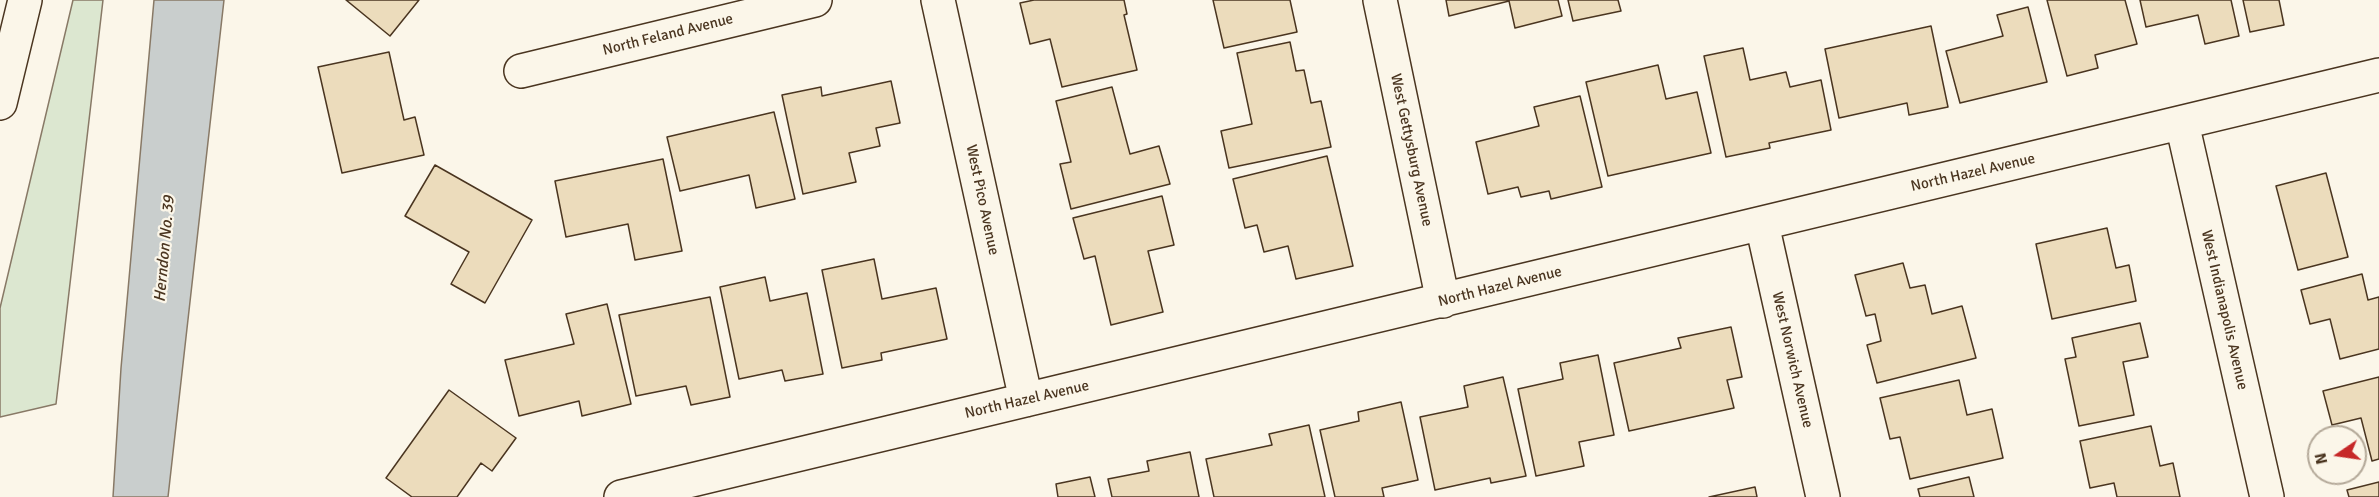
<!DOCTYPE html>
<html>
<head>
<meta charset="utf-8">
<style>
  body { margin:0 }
  #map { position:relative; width:2379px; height:497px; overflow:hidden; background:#fbf6e9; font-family:Signika,sans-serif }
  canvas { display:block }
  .north { position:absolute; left:2307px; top:425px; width:60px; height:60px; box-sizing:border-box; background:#fbf6e9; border:2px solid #b4a999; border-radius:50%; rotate:257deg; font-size:16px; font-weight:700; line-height:24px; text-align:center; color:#4a3520 }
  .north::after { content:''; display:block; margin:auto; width:21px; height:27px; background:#c62828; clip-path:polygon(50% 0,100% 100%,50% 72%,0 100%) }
</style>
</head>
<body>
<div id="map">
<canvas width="2379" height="497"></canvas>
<div class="north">N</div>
</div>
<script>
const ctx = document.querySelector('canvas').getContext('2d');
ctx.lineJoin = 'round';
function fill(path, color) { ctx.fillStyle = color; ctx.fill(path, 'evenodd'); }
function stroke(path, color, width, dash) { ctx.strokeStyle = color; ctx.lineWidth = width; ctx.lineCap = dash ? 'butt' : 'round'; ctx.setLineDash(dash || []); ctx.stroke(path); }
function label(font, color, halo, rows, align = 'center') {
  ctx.font = font + ' Signika,sans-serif'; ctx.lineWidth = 4.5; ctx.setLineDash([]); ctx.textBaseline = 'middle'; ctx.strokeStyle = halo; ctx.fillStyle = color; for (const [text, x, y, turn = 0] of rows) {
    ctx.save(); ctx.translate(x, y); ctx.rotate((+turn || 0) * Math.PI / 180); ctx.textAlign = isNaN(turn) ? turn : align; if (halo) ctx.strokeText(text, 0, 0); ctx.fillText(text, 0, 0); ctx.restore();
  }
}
const green = new Path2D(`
  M73 0H103L56 404 0 417V308Z`);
fill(green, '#dce7d0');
stroke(green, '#887966', 1.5);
const water = new Path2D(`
  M154 0H224L168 497H113L121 368Z`);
fill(water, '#c9cecd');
stroke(water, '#887966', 1.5);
const building = new Path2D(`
  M346 0H419L390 36Z
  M1034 0H1124L1127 14 1124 15 1137 70 1062 87 1050 39 1030 44 1020 3Z
  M1213 0H1290L1297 32 1224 48Z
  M1446 0H1558L1562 16 1515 28 1509 1 1449 16Z
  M1568 0H1618L1621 11 1573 21Z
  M2047 0H2125L2137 44 2095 55 2098 68 2067 76Z
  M2140 0H2231L2239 36 2205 44 2198 15 2146 27Z
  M2243 0H2279L2284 25 2250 32Z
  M2028 7 2047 82 1960 103 1946 51 2003 36 1997 15Z
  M1931 26 1948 107 1909 115 1907 103 1839 118 1825 49Z
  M1290 42 1296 71 1304 70 1311 103 1321 101 1331 147 1229 168 1221 131 1252 124 1237 53Z
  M1743 48 1750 80 1786 72 1790 87 1821 80 1831 130 1769 143 1770 148 1726 157 1704 56Z
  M389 52 404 120 415 117 424 155 342 173 318 67Z
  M1658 65 1666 99 1697 92 1711 153 1608 176 1586 82Z
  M891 81 900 123 876 128 880 146 849 153 856 182 803 194 782 95 821 87 822 96Z
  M1112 87 1130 154 1159 146 1170 184 1071 209 1060 164 1071 162 1056 101Z
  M1580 96 1602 187 1551 199 1549 191 1521 197 1518 187 1488 194 1476 142 1539 126 1534 107Z
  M774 112 795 199 756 208 749 175 680 191 667 137Z
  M1327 156 1353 266 1296 279 1288 246 1264 252 1257 225 1245 228 1233 179Z
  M663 159 682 251 635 260 628 224 566 237 555 181Z
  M435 165 532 220 485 303 451 284 469 252 405 216Z
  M2326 173 2348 257 2298 270 2276 186Z
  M1162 196 1174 245 1148 251 1163 312 1111 325 1095 256 1084 259 1073 218Z
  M2107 228 2116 268 2129 265 2136 301 2052 319 2036 244Z
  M874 259 882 299 936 288 947 339 881 353 882 360 842 368 822 270Z
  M1903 263 1910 288 1925 285 1932 314 1962 306 1976 358 1877 383 1867 345 1881 341 1875 314 1866 316 1855 275Z
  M2362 274 2368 300 2379 297V349L2340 359 2330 319 2310 324 2301 290Z
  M765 277 770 301 807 293 823 374 785 381 782 370 739 379 720 287Z
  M710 297 730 397 691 405 686 386 636 396 619 315Z
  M607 304 631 404 582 416 579 401 519 416 505 360 574 344 566 314Z
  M2140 323 2148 357 2123 362 2134 415 2079 426 2065 359 2076 357 2072 338Z
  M1731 327 1742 377 1727 380 1734 408 1629 431 1614 363 1681 348 1678 338Z
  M1598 355 1614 435 1579 442 1584 466 1536 476 1518 389 1563 379 1560 363Z
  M1503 377 1526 476 1491 483 1490 478 1435 490 1420 417 1468 407 1464 386Z
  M2379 377V459L2372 461 2361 418 2332 425 2323 391Z
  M1959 380 1967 415 1992 409 2003 458 1910 479 1900 437 1890 439 1880 398Z
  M449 390 516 438 492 471 481 463 457 497H412L386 478Z
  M1401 402 1418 480 1382 488 1384 497H1335L1320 430 1359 421 1358 412Z
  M1309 425 1325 497H1214L1206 459 1272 445 1269 434Z
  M2151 426 2160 466 2173 463 2180 497H2117L2114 483 2090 488 2080 441Z
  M1190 452 1199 497H1112L1108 479 1149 471 1147 461Z
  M1090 477 1095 497H1058L1056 484Z
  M1969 477 1974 497H1920L1918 489Z
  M2379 482V497H2349L2347 490Z
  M1755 487 1757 497H1709Z`);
fill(building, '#ecdcbc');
stroke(building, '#4a3520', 1.5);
const street = new Path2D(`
  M938 0 1026 400
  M1380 0 1443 301
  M521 71 815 0
  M0 103 25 0
  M2182 123 2267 497
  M1762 224 1823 497
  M621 497 2379 75`);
stroke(street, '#4a3520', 36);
stroke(street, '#fbf6e9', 33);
label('15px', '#4a3520', '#fbf6e9', [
  ["North Feland Avenue",668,35,-14],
  ["West Gettysburg Avenue",1411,150,78],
  ["North Hazel Avenue",1973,173,-13],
  ["West Pico Avenue",982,200,78],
  ["North Hazel Avenue",1500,287,-14],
  ["West Indianapolis Avenue",2224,310,77],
  ["West Norwich Avenue",1792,360,77],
  ["North Hazel Avenue",1027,400,-13]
]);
label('italic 16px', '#4a3520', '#fbf6e9', [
  ["Herndon No. 39",165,249,-85]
]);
</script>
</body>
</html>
